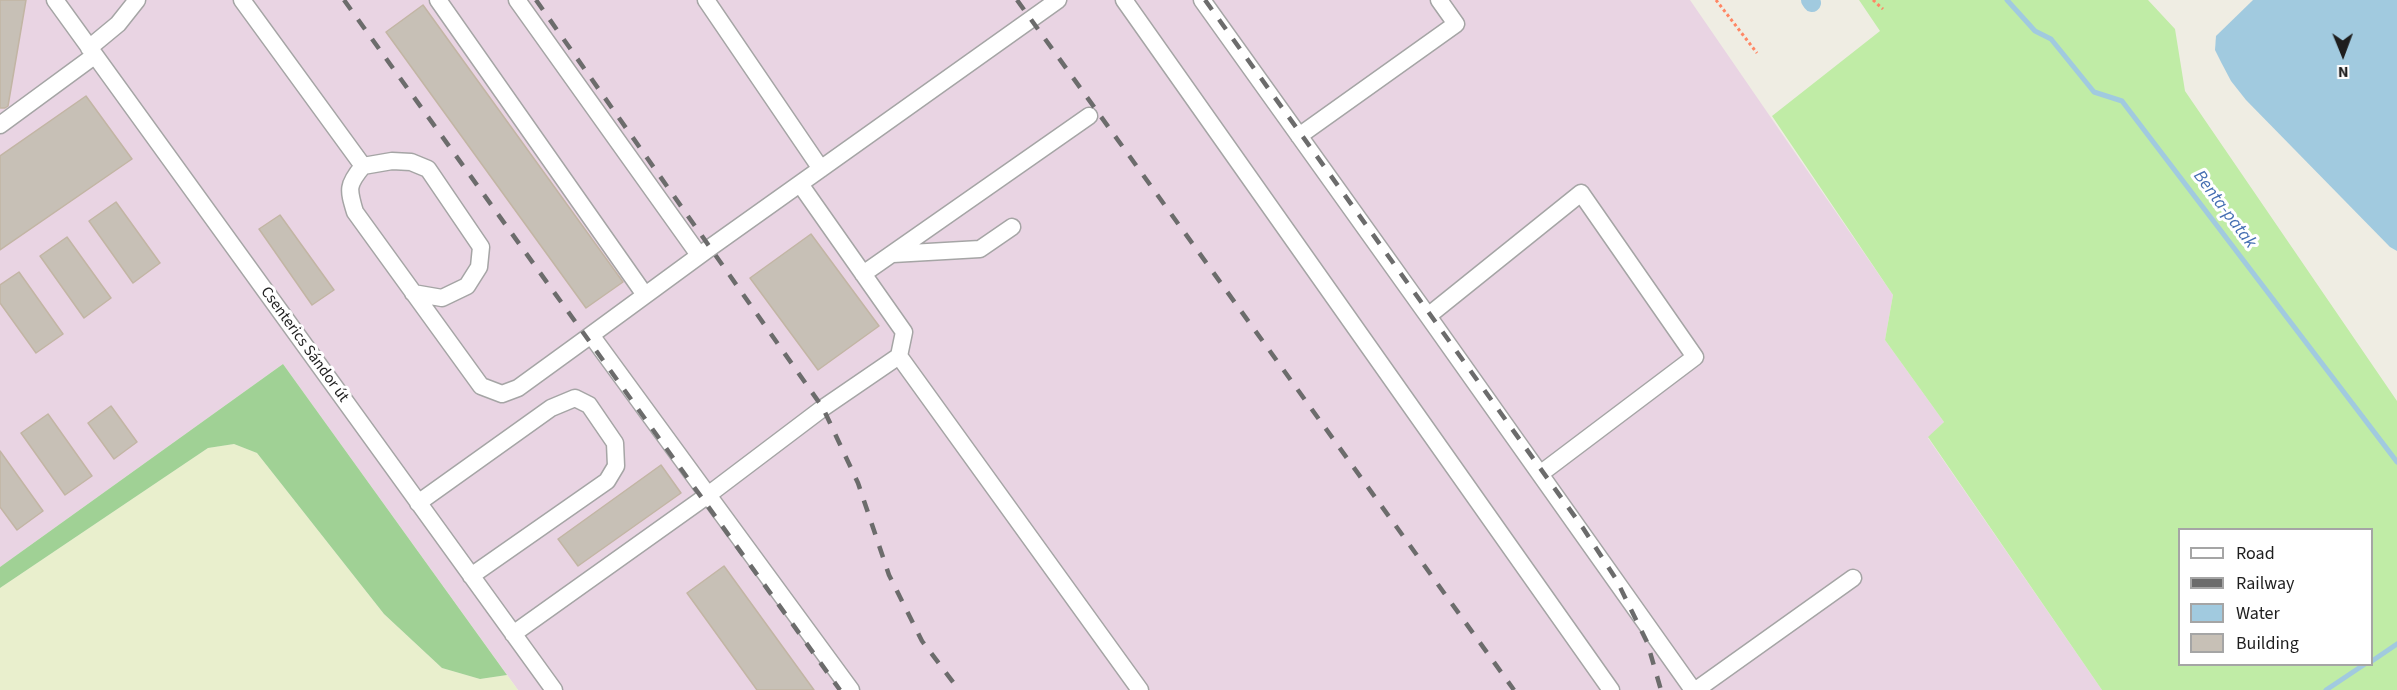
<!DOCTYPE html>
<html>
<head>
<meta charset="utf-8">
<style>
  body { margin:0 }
  #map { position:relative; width:2397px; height:690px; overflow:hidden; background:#efede3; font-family:"Source Sans 3",sans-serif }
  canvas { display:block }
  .legend { position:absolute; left:2178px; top:528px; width:195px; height:138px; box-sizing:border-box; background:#fff; border:2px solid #a5a5a5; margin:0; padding:8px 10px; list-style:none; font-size:18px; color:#1e1e1e }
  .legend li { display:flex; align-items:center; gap:12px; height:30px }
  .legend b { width:30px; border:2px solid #a5a5a5 }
  .north { position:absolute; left:2313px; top:24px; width:60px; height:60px; -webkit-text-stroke:4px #fff; paint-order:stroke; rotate:179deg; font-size:16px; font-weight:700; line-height:24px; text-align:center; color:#1e1e1e }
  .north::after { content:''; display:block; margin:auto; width:21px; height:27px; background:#1e1e1e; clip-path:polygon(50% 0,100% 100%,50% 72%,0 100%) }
</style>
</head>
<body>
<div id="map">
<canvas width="2397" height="690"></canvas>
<ul class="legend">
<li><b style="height:8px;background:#fff"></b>Road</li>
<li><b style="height:8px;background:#6c6c6c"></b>Railway</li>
<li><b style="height:16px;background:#a1cadf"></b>Water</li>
<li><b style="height:16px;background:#c7c0b6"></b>Building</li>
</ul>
<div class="north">N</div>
</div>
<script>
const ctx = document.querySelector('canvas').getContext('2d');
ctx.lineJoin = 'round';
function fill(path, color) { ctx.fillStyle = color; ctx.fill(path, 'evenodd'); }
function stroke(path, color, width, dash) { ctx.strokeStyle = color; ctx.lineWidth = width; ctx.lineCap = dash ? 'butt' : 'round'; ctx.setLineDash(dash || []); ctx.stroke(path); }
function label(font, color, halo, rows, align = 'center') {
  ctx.font = font + ' "Source Sans 3",sans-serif'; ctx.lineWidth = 6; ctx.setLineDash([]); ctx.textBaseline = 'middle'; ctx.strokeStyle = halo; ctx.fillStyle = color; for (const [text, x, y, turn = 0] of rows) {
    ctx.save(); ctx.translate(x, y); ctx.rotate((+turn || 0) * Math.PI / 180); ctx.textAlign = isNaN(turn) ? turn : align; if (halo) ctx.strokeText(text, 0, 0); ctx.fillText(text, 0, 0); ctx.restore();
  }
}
fill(new Path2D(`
  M0 0H1690L1893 295 1885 340 1944 422 1928 438 2102 690H518L283 364 0 567Z`), '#e9d4e3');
fill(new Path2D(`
  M234 444 257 453 384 614 442 668 480 679 507 675 518 690H0V588L208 448Z`), '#e9efcd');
fill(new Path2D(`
  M1859 0H2148L2175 29 2185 91 2397 401V690H2102L1928 437 1944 422 1885 340 1893 295 1772 116 1880 31ZM2180 530H2372V664H2180Z`), '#c0eca6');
fill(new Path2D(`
  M283 364 507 675 480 679 442 668 384 614 257 453 234 444 208 448 0 588V567Z`), '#a0d195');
fill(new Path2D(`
  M2253 0H2397V251L2390 247 2246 100 2231 81 2221 62 2215 50 2216 36Z`), '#a1cadf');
stroke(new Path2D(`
  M2007 0 2035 31 2051 39 2094 92 2122 101 2397 462
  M2372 661 2397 644
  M2326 690 2365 664`), '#a1cadf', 5);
stroke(new Path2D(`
  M1810 0 1812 3`), '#a1cadf', 18);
const building = new Path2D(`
  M0 0H26L8 106 5 108H0Z
  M423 5 623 282 586 308 386 32Z
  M86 96 132 159 0 250V156Z
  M116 202 160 263 133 283 89 221Z
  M280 215 334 290 312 305 259 229Z
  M811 234 879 326 818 370 750 278Z
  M67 237 111 298 84 318 40 256Z
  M19 272 63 334 36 353 0 303V285Z
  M111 406 137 442 114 459 88 423Z
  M48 414 92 476 65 495 21 433Z
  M0 451 43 511 17 530 0 507Z
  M661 465 681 493 578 566 558 539Z
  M724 566 814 690H757L687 593Z`);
fill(building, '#c7c0b6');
stroke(building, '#c2b5a4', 1.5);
const minor = new Path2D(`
  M55 0 554 690
  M242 0 363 166C347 185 348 189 355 212L481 386 502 394 518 388 591 335
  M438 0 645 295
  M517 0 699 255
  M706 0 821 169
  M1124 0 1611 690
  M1202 0 1428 316 1693 690
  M89 48 118 24 137 0
  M0 125 94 56
  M1299 136 1456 24 1439 0
  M363 166 392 161 411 162 428 169 481 247 479 267 467 286 442 298 413 293
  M800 184 904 332 899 356 823 408 708 495 591 335 711 247 1058 0
  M893 254 980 249 1012 227
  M863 274 1089 116
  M1428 316 1581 193 1695 357 1540 474
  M899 356 1140 690
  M418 503 551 408 575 398 589 405 615 443 616 466 607 481 471 576
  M513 634 708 495 851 690
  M1696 690 1853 578`);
stroke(minor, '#a5a5a5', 19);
stroke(new Path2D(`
  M1716 0 1757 53
  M1873 0 1883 9`), '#ff8664', 3, [3, 3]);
stroke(minor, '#fff', 16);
stroke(new Path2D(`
  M344 0 840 690
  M536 0 823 408 858 483 889 575 922 641 959 690
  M1017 0 1514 690
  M1205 0 1583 528 1616 579 1647 642 1661 690`), '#6c6c6c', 4.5, [12, 12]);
label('16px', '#1e1e1e', '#fff', [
  ["Csenterics Sándor út",304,345,54]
]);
label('italic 18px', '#456fb2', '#fff', [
  ["Benta-patak",2224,210,53]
]);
</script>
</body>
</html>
